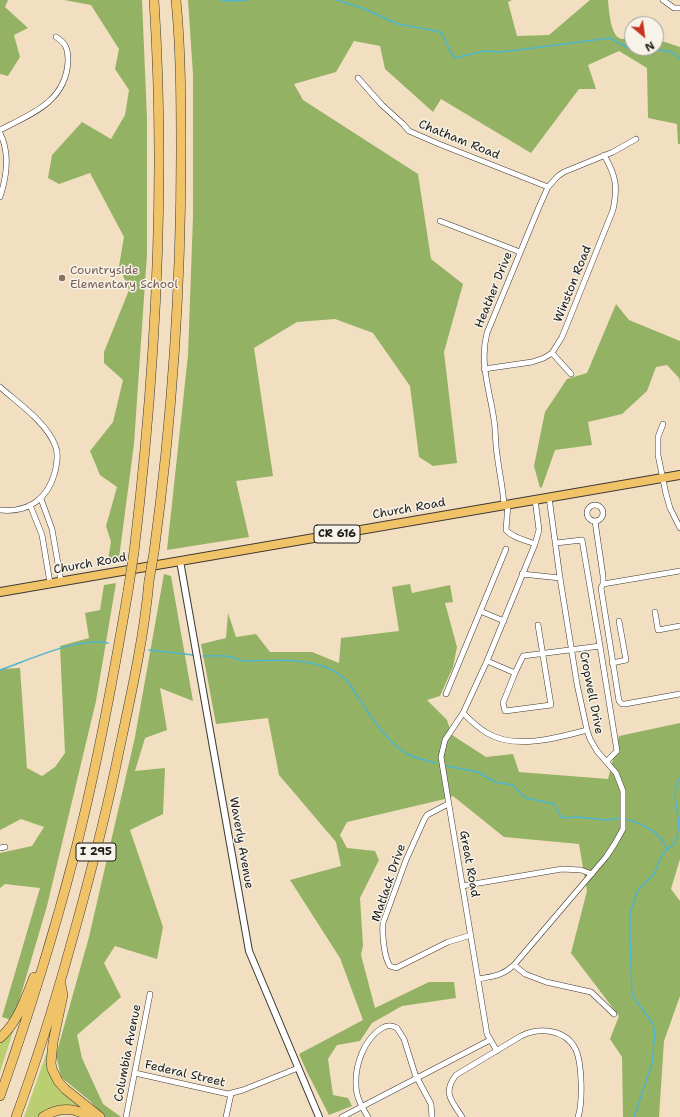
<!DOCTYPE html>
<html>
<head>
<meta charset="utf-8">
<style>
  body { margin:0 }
  #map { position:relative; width:680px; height:1117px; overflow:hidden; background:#f2dfc1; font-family:"Shantell Sans",sans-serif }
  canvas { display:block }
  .north { position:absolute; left:624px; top:16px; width:40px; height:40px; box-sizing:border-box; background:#f7f3e8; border:1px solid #9f9d96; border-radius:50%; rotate:151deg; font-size:11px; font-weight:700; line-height:16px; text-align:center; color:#1c1c1c }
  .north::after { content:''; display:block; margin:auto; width:14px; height:18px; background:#c8321e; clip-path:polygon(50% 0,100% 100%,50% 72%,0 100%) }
</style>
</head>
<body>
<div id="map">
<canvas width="680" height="1117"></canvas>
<div class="north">N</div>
</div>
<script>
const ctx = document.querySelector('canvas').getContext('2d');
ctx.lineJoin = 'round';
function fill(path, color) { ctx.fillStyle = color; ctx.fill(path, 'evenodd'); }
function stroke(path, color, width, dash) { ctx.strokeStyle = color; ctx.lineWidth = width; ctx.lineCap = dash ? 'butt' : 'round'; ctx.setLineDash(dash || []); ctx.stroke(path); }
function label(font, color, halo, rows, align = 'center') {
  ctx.font = font + ' "Shantell Sans",sans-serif'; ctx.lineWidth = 3; ctx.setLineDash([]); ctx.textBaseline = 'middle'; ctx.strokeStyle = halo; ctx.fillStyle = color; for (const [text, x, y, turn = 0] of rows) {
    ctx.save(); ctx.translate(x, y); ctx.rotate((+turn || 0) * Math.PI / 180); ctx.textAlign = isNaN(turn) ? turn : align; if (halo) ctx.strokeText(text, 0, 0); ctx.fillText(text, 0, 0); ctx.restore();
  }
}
fill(new Path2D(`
  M11 1032H13L0 1072V1042Z
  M50 1043 49 1068 90 1114H43L38 1117H24Z`), '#bbcf72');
fill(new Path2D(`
  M0 0H8L5 7 28 28 14 35 20 57 8 76 0 74Z
  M64 0H142L147 119V254L134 444 119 558 108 560 111 542 106 526 117 487 100 475 90 451 113 422 123 380 104 363V352L129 290 119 266 124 237 90 173 59 184 48 178 52 155 82 122 111 139 125 115 129 90 115 69 119 49 91 5Z
  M188 0H512L508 2 517 36 549 35 590 0H608C609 9 610 39 623 39 626 39 630 36 632 35V48H656V39L680 47V144H678L677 124 648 118 647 68 619 51 588 65 596 89H579L531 153 441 99 433 112 385 69 380 46 354 41 336 72 294 84 303 100 418 174 431 259 463 284 444 352 457 463 433 466 419 457 410 386 373 333 335 319 297 322 254 348 273 476 236 481 249 537 167 550 188 355 193 217V75Z
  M616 304 629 320 680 341V382L679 378 667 365 656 367 647 391 622 414 588 422 592 445 555 450 542 487 540 488 534 466 545 412 567 379 587 373Z
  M164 574 171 576 193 701 160 688 167 730 145 738 135 771 165 768 163 814 130 830 163 927 157 959 115 946 104 963 121 997 77 1035 82 1058 103 1104 121 1117H104L90 1101 61 1077 56 1055 89 937 135 737Z
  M116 583 96 701 47 906 17 1008 12 1020 2 1017 40 888 5 884 0 888V853L32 846 44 827 21 819 0 830V669L20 668 27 768 42 776 55 767 65 753 60 646 89 638 85 613 100 610 104 585Z
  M410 584 412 593 450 585 453 602 445 603 457 647 453 667 440 696 427 700 447 720 452 735 486 757 513 754 519 772 608 779 619 736 680 723V859L671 889 680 901V996L664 1041 659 1117H623L622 1057 610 1039 619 1016 571 953 587 891 579 844 504 837 453 796 445 799 347 822 340 835 347 848 375 851 379 860 360 898 363 945 361 955 375 1008 429 982H454L456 998 402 1006 372 1023 360 1041 337 1045 328 1059 333 1095 348 1098 352 1106 329 1115 308 1074 299 1054 363 1020 340 958 290 880 341 866 336 842 279 775 268 718 216 724 201 644 226 638 228 613 236 637 256 634 270 652H312L339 663 341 638 399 631 392 587Z`), '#94b264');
stroke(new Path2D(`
  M220 0 229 1 248 0
  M337 0 362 8 398 24 437 31 442 33 451 53 455 58 484 51 499 52 518 50 610 38 630 49H646L668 51 675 54 680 59
  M149 650 193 655
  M203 656C212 656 222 655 231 657 236 658 241 661 246 661 278 660 325 656 348 682 365 706 383 741 409 755 417 759 428 760 436 763
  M0 670C30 660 76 637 108 643
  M447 766 478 772 495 782 513 785 523 796 527 798 554 804 561 817 564 818 577 817 606 820 621 818
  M625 819C641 823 660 831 667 849
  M634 1117 652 1064 655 1033 653 1024 632 995 630 936V914L638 890 654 874 663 853 674 844 677 837 679 824 675 796 676 786 680 777`), '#4eb6cc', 1.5);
const minor = new Path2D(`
  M663 0 674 8H680
  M358 78 382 105 403 124 409 131 439 144 548 187
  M0 130C31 114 66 102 68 61 68 49 66 43 56 37
  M0 133C10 153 7 176 0 197
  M440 221 520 252
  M552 353 571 374
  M484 369 532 362 544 358 552 353 562 337 613 210C618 186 616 176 604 155
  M0 387C18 403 46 422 55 445 59 453 57 463 55 472 48 499 28 513 0 510
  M663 424 658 437V455L666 494 670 508 680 528
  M41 499 52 529 61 581
  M508 504 506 530C513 538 525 540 535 544
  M30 505 42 535 50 583
  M504 505C503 488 499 471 497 454 495 443 496 431 494 420 490 391 479 363 487 333L539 207 548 187 558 176 564 172 613 152 636 139
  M587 513a8 8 0 1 1 16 0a8 8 0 1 1-16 0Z
  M595 521 603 576V584
  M556 543 582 540 600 646
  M680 571 603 584 601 588 619 701 622 704H625L680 694
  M522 574 560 578
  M480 611 504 621
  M655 612 658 630 680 626
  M487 661 515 673 523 656 600 646 617 751 606 762
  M612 663 626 660 619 621
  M515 673 503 703 505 711 551 705 538 625
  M446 694 506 549
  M463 713C470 720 478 728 487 733 515 750 557 738 587 730
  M448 804 427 815 424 820 406 860 383 923C382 933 384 958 390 966L396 968 448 942 471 935
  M0 848 5 847
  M462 886 562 869 581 870 592 874
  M514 965 606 857 614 845 623 829V791L616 773 597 751 590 739 587 730 577 684 560 578 549 497
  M478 979C494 976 502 976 514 965L525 974 546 982 591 992 614 1014
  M497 1051 487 1034 441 757 445 740 463 713 487 661 535 544 539 530 535 499
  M135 1073 228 1094 243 1090 298 1068
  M126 1117 150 994
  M226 1117 231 1094
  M342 1117 490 1040
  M368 1117C362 1107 356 1097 356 1085 355 1065 364 1039 382 1028 387 1025 392 1025 397 1028L404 1039 415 1074 431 1104 432 1117
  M462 1117C452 1101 442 1093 456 1075L521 1036C540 1027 566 1029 576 1050 582 1064 583 1102 578 1117`);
const tertiary = new Path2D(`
  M180 561 249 951 319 1117`);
const primary = new Path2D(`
  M0 592 680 475`);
const motorway = new Path2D(`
  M134 552C156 369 166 184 154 0
  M154 552C172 420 181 287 181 154 181 103 181 51 176 0
  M61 985 63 995 53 1042 51 1063 52 1069 58 1081 65 1089 100 1117
  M0 1038C18 1022 25 999 34 977
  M0 1096C28 1017 53 937 74 856 97 768 113 680 128 591
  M16 1117C37 1060 55 1002 71 944 89 880 106 816 119 751 131 695 144 638 149 581
  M43 1117C58 1107 75 1107 89 1117`);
stroke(minor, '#3c3935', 6);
stroke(tertiary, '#3c3935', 8);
stroke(primary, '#3c3935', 10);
stroke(motorway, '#3c3935', 10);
stroke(minor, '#fff', 5);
stroke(tertiary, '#fff', 6);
stroke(primary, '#f1c369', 8);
stroke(motorway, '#f1c369', 9);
const motorwayBridge = new Path2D(`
  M149 581 154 552
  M128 591 134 552`);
stroke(motorwayBridge, '#3c3935', 10, []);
stroke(motorwayBridge, '#f1c369', 9);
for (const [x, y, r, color] of [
  [62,278,4,"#8d6e63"]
]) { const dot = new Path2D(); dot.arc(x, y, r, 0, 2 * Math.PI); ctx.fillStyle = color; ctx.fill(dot); stroke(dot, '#f7f3e8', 1.5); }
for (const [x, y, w] of [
  [337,534,46],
  [96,852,40]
]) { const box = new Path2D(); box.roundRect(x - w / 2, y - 9, w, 18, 3); ctx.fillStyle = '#f7f3e8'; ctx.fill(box); stroke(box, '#1c1c1c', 1); }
label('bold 11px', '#1c1c1c', null, [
  ["CR 616",337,534],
  ["I 295",96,852]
]);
label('12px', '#1c1c1c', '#f7f3e8', [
  ["Chatham Road",459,140,22],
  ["Winston Road",573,284,-68],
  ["Heather Drive",494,290,-68],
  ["Church Road",409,509,-10],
  ["Church Road",90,564,-10],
  ["Cropwell Drive",591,693,79],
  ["Waverly Avenue",241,843,80],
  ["Great Road",469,864,80],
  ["Matlack Drive",389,883,-71],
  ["Columbia Avenue",128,1053,-79],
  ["Federal Street",185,1074,13]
]);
label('12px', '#785e54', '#f7f3e8', [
  ["Countryside",70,271],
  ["Elementary School",70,285]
], 'left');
</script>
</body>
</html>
